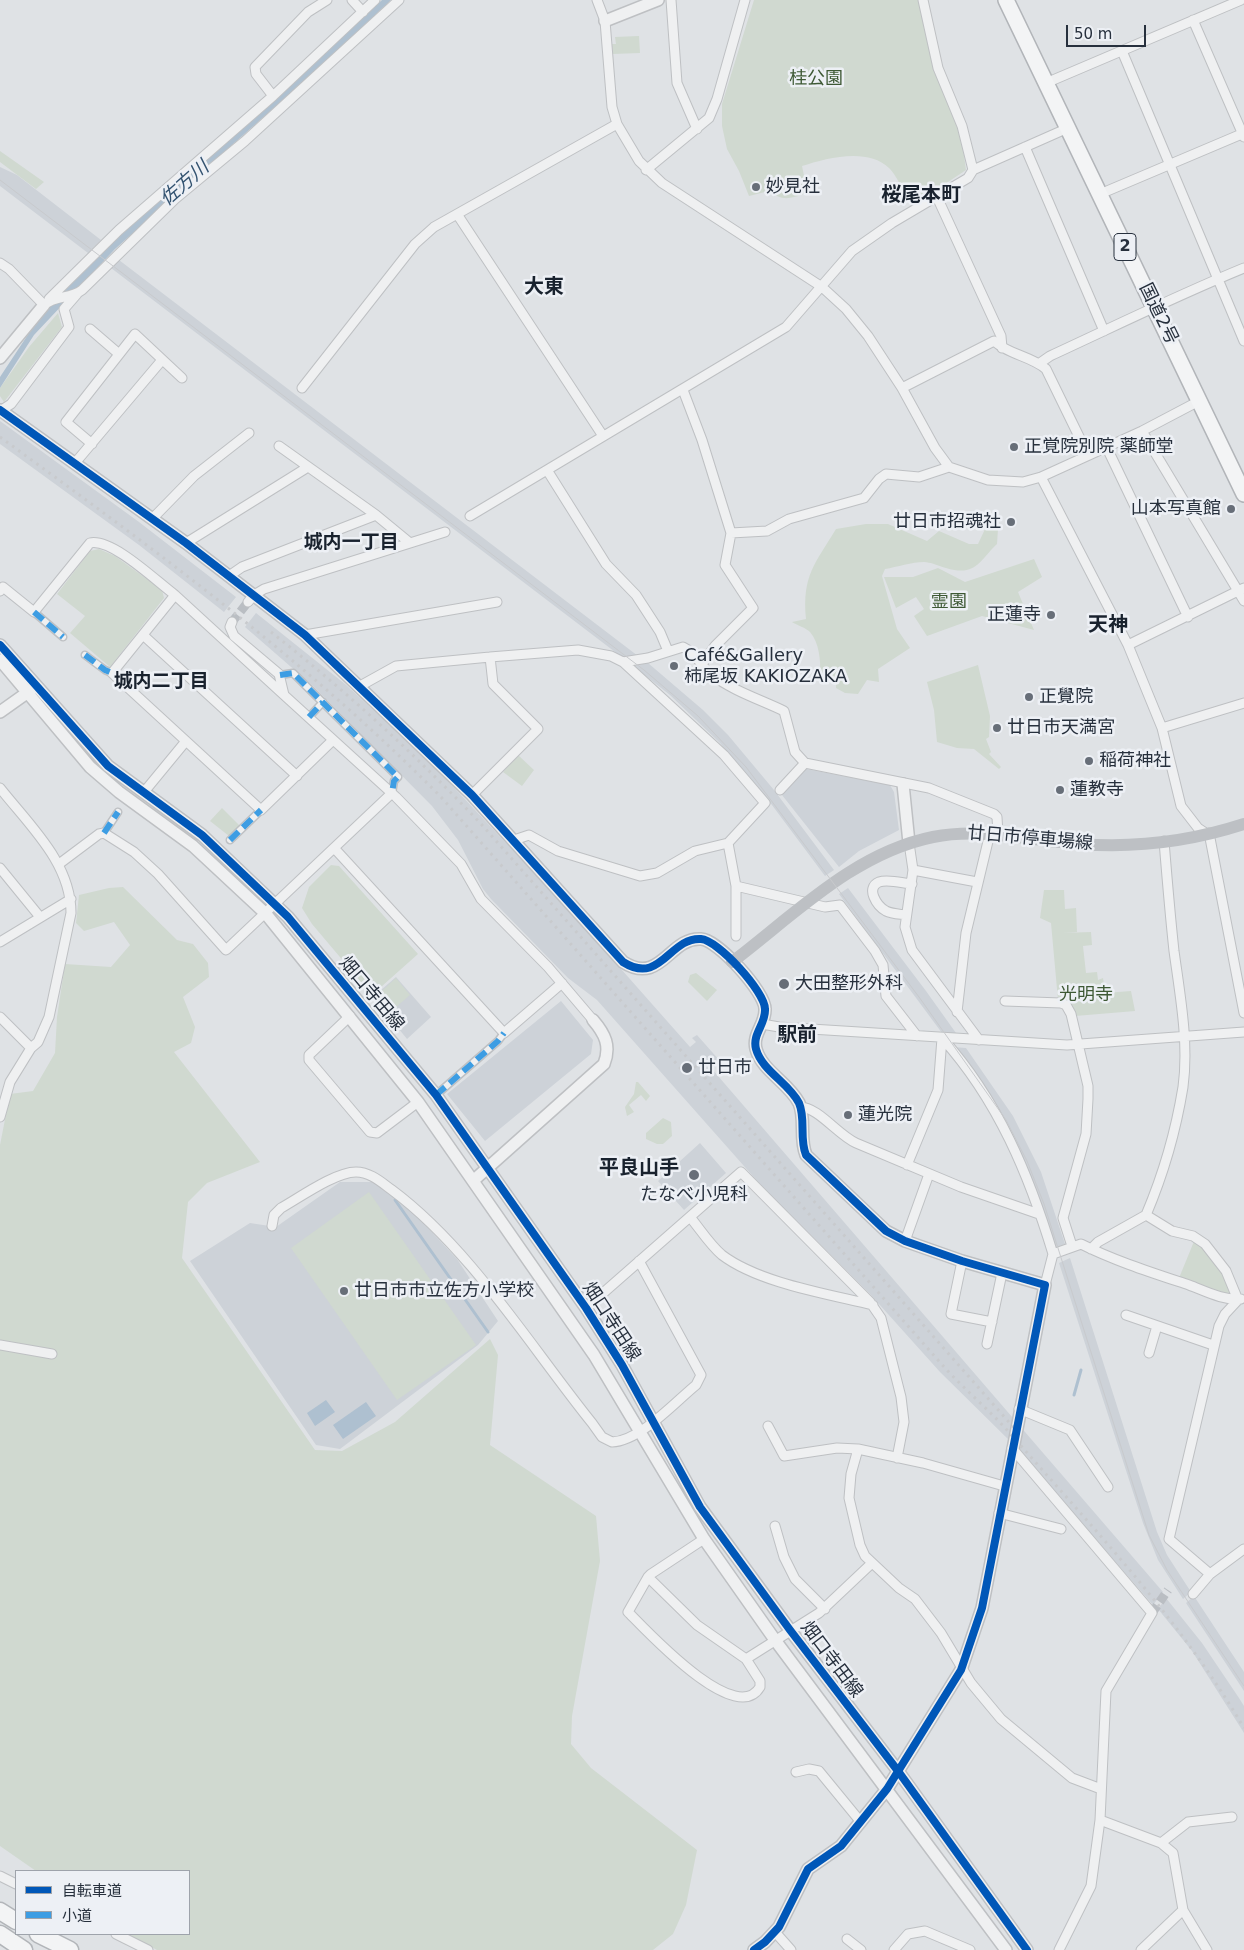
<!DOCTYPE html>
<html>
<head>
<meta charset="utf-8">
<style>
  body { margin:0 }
  #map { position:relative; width:1244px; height:1950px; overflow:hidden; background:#dfe2e5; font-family:"DejaVu Sans","Noto Sans JP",sans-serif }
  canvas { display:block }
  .legend { position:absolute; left:15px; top:1870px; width:175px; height:65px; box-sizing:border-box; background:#edf0f5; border:1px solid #9ea3ab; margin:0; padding:6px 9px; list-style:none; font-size:15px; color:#27303d }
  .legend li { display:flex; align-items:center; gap:10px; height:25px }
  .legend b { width:25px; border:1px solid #9ea3ab }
  .scale { position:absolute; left:1066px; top:25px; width:80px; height:22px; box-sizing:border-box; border:2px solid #27303d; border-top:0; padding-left:6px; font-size:15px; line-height:18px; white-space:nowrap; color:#27303d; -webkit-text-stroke:4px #edf0f5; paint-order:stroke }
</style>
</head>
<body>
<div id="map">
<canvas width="1244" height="1950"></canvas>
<ul class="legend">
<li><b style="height:6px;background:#0057b8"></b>自転車道</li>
<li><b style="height:6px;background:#3d9de3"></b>小道</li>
</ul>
<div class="scale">50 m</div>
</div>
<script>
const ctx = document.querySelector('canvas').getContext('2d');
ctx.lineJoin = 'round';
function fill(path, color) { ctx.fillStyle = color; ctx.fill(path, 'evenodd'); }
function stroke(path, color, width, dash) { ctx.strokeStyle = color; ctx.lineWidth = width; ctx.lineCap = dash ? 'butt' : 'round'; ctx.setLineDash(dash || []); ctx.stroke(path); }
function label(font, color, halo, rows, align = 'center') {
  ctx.font = font + ' "DejaVu Sans","Noto Sans JP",sans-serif'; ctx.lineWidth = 5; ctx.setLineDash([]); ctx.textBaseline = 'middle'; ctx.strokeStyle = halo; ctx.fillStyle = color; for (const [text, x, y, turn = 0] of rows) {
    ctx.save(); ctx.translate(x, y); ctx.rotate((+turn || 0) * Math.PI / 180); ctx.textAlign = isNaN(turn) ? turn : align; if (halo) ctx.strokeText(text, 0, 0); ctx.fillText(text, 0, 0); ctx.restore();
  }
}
fill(new Path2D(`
  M0 167 17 175 101 240 88 253 0 186Z
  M119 260 638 656 623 658 111 268Z
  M0 421 139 522 236 597 224 612 139 545 0 444Z
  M256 613 345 684 432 764 576 918 690 1047 696 1042 692 1038 697 1035 720 1061 712 1069 1163 1592 1153 1605 1012 1443 940 1372 870 1294 759 1183 597 1000 568 978 491 899 483 889 458 840 432 806 313 686 245 627Z
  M648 663 703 710 728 735 774 790 834 870 825 876 766 797 720 743 670 695 633 666Z
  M806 769 890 785 894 792 899 830 859 851 839 867 782 795Z
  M848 888 926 991 956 1033H942L839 894Z
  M396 977 431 1017 407 1039 373 997Z
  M561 1001 593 1040 591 1054 485 1141 447 1094Z
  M953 1047 966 1048 1013 1116 1041 1172 1065 1244 1055 1248 1036 1190 1018 1148Z
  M700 1143 726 1173 684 1210 658 1181Z
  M340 1182H373L414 1213 457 1259 498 1321 478 1345 340 1449 316 1445 190 1261 250 1223 276 1227Z
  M1070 1258 1157 1532 1167 1555 1191 1592 1183 1599 1158 1560 1143 1523 1059 1263Z
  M1194 1596 1244 1672V1691L1186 1603Z
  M1166 1598 1202 1643 1239 1698 1244 1706V1733L1192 1651 1158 1609Z`), '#cdd2d8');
fill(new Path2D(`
  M754 0H919L933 58 960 127 966 170 921 200C901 195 900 179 889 168 868 147 826 158 802 166L806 185 804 194C789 199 782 201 769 191L749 196 739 171 727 149 722 126V104Z
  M639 36 640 53 613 54 612 44H616L615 37Z
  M0 151 44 182 36 189 0 162Z
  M58 313 62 327 4 402 0 396V388L29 347Z
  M866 524H888L927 541 939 531 969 544H978L986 527 998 529 997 544C979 561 976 577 946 568 939 566 930 562 924 562 912 562 897 567 885 569L882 576 897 629 910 648 878 669 879 682 867 680 858 694 845 693 836 688V680L820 674C821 661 819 642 810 632 806 628 797 625 792 622L806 619C802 575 815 564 836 529Z
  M99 549 115 556 162 590 164 598 110 667 70 633 85 616 57 594 90 551Z
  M1034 559 1042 577 1018 592 1034 630 982 616 927 636 914 616 924 609 916 597 896 608 884 577H913L938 568 965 582Z
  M978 665 990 716 989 737 986 739 991 752 989 754 1001 767 999 769 974 749 957 748 937 742 934 710 927 682Z
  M518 755 534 770 522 786 503 772Z
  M222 808 240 826 229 836 210 821Z
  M331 865 339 866 418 954 372 995 312 924 302 908 309 887Z
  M123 887 177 940 193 944 208 963 209 977 183 997 195 1027 191 1043 174 1052 260 1162 207 1183 188 1202 182 1258 315 1450 342 1451 395 1422 490 1339 498 1355 490 1445 596 1516 600 1561 572 1716 571 1744 591 1768 697 1850 686 1905 673 1934 653 1950H157L128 1934H189V1871H36L0 1846V1145L10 1094 33 1091 55 1053 57 1017 65 964 111 967 130 945 114 922 84 931 76 923 79 895 109 888Z
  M1044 890H1064L1065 909 1076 908 1077 932 1063 933 1091 932 1092 945 1083 946 1086 973 1097 972 1098 980 1103 978 1105 993 1131 991 1135 1011 1075 1016 1058 1000 1051 923 1040 918Z
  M696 973 717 990 707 1001 688 982 690 975Z
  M396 978 410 995 388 1014 374 998Z
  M636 1082H638L650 1096 646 1101 641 1095 629 1105 634 1112 627 1116 625 1107 634 1094Z
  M663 1118 671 1122 672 1136 663 1144H657L646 1139V1133Z
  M369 1192 476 1345 397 1400 291 1248Z
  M1195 1239 1219 1264 1233 1297 1179 1278Z`), '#d0d9d0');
fill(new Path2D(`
  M382 0H391L321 66 115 249 34 335 0 388V377L29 333 50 305 122 234 274 101Z
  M326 1400 335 1412 315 1426 307 1413Z
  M366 1402 376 1416 343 1439 333 1425Z`), '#aec0d0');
stroke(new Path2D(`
  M395 1200 488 1332
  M1074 1395 1081 1370`), '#aec0d0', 3);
stroke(new Path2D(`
  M232 622 248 602
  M1152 1613 1168 1590`), '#babec3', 9, [9, 4.5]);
const pedestrian = new Path2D(`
  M34 612 63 637
  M85 655 105 670 112 673
  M280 675 293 673 398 777 394 781 392 793
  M309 717 323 702
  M104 833 118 812
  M230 840 261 810
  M436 1095 498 1041 504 1033`);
const minor = new Path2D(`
  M352 0 363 12
  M597 0 605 21 612 107 617 124 639 161 662 183 822 287 846 309 868 336 902 388 935 448 949 467 988 480 1023 482 1041 477 1142 431 1199 401
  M671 0 677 83 697 129
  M923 0 938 68 962 126 973 170
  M1193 20 1244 137
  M1122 51 1244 341
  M1046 83 1241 0
  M273 96 256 74 255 67 308 12 327 0
  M1025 147 1104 331
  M646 170 709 118 717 99 745 0
  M1100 194 1244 133
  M937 197 1001 336 1002 348
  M457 214 603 436
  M0 263 9 269 44 305
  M49 299 119 230 273 96 375 0
  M44 305C55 295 71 299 82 290L175 199 245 141 399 0
  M90 329 119 354
  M1040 363 1050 356C1115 326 1178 295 1244 268
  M302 388 415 244 434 227 617 124
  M902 388 994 341C1009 355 1031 356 1046 369L1088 455
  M683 390 702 440 731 533
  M0 411 11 404 69 327 64 309 77 294
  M1142 431 1244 601
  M92 444 66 422 135 334 182 378
  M279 446 376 515 410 543
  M1106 446 1188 617
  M75 463 162 360
  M547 470 606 564 636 595 660 632 668 651
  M1041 477 1128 645 1162 728 1181 806 1198 828 1207 834
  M470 516 786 327 852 251 892 223 968 178 973 170 1068 128
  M152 519 194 476 249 433
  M186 543 308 467
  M229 576 242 567 376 515
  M0 591 3 587 34 612 90 543C112 538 156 581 175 595
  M248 602 254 595 264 589 445 532
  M232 622 230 627 234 636 279 674 284 695 396 797 461 864 481 899 548 967 593 1020
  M143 635 297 776
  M305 635 497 602
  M1128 645 1244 588
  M623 662 648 658 683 647C698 654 699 665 711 674 733 691 759 699 784 711L795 752 805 763
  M702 664 715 646 753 608 725 565 731 533 767 531 789 519 864 498 879 479 886 474 919 477 949 467
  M360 686 396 666 490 657 578 650 611 656 623 662 724 755 765 803 728 843 695 851 657 873 640 876 558 851 529 835 514 840
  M284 695 175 595 112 673 261 810 333 740
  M1162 728 1244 703
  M0 788C30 826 71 863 71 913L49 1017 38 1042 31 1048
  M780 790 805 763 929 788 994 814 997 817 998 834
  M144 792 186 741
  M472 795 538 729 493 684 490 657
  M1209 833 1244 1013
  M1164 841C1167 878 1170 914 1174 951 1180 995 1189 1043 1183 1087 1176 1130 1163 1175 1146 1215L1172 1231 1193 1236 1205 1244 1226 1271 1238 1300 1225 1314 1219 1326 1169 1539 1210 1574
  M728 843 736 886V936
  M909 843 913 870 905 927 912 950 979 1040
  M335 849 504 1033 562 983
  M59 864 99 834 104 833 134 852 158 874 226 950 392 793
  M0 868 40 917
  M913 870 977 882
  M736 886 825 907 840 905 875 951 883 965 886 996 917 1036
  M906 915C899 914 892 914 886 911 877 906 865 888 879 882 888 879 902 883 912 884
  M0 942 71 899
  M1005 1001 1061 1003 1066 1005 1071 1014 1088 1086V1099L1086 1134 1063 1218 1072 1246
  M957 1012 966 933 990 833
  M350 1016 309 1055V1060L370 1132 377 1133 418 1102
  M0 1017 31 1048 10 1082 0 1117
  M762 1024 779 1027 1067 1045 1244 1032
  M942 1038C998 1100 1029 1175 1053 1254
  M800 1107C818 1107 838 1135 856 1143L961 1187 1039 1214
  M907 1165 938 1090 942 1038
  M690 1217C700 1229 710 1245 722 1255 759 1283 828 1294 873 1305
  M272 1226 274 1215 281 1208C299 1198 335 1172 356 1172 370 1172 381 1182 392 1190 471 1249 530 1346 592 1423L602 1437 612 1442C640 1441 674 1403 696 1385L701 1375 639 1261
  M905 1241 929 1174
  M1091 1249 1098 1242 1146 1215
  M962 1261 951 1314 992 1322
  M1045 1285 1053 1254 1081 1244C1115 1261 1153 1273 1189 1285 1205 1291 1224 1301 1241 1299
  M586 1308 741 1172 870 1302 881 1318 901 1397 904 1422 897 1458
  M1126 1315 1213 1345
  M987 1344 1002 1273
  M0 1345 52 1354
  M1149 1353 1157 1326
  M1019 1409 1070 1430 1108 1487
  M768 1426 784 1456 837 1448 858 1449 923 1463 1004 1486
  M1012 1448 1152 1613 1106 1691 1100 1820 1091 1886 1059 1950
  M858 1449 851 1474 849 1498 860 1545 865 1556 899 1588 915 1599 941 1633 971 1683 1001 1719 1072 1778 1101 1789
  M999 1513 1061 1529
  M775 1526 784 1557 795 1579 825 1609
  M648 1577 697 1625 746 1659 760 1681V1687C736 1728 646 1630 628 1612L648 1577 651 1574 704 1539
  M1193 1594 1210 1574 1244 1549
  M746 1659 819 1613 872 1563
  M796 1772 809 1769 819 1771 860 1821
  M1100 1820 1161 1843 1173 1853 1183 1910 1207 1950
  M1161 1843 1188 1822 1232 1817
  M0 1876 16 1884
  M775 1932 791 1950
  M116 1934 148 1950
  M847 1939 861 1950
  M894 1950 908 1934 925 1931 970 1950
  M1141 1950 1183 1910`);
const tertiary = new Path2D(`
  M605 21 658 0
  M0 358 44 305
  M0 410 186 543 305 635 472 795 623 962C661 986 669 937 701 939 718 940 765 992 765 1009 766 1024 752 1034 756 1049 762 1071 789 1083 799 1103 806 1119 799 1138 806 1155L886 1231 905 1241 962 1261 1045 1285 982 1608 961 1670 887 1789 841 1846 808 1869 779 1927 765 1942 754 1950
  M0 645 108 766 202 835 288 917 436 1095 586 1308 622 1365 700 1507 790 1630 898 1771 1027 1950
  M0 660 90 767 119 792 193 846 266 914 418 1102 594 1355 704 1539 775 1640 1006 1950
  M0 712 31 690
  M903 784 909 843
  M474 1180 604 1064C611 1046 605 1034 593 1020`);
const trunk = new Path2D(`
  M1006 0 1244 494`);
const motorway = new Path2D(`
  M0 1911 16 1921
  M0 1934 24 1950
  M38 1934 70 1950`);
stroke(pedestrian, '#bec0c3', 9);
stroke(minor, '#bec0c3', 11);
stroke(tertiary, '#bec0c3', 14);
stroke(trunk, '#b2b5b9', 18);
stroke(motorway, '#b2b5b9', 19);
stroke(pedestrian, '#eff0f1', 6);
stroke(minor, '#eff0f1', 9);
stroke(tertiary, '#eff0f1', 11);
stroke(new Path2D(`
  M732 962C794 915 854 853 933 837 982 827 1030 841 1080 844 1134 848 1192 841 1244 824`), '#bdc0c4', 12);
stroke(trunk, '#f3f4f5', 15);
stroke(motorway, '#f3f4f5', 16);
stroke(new Path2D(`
  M0 180 644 670 698 716 746 767 919 997 1006 1120 1027 1161 1044 1204 1149 1535 1167 1570 1244 1686`), '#c8cacd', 1);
stroke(new Path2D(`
  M0 437C154 549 307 661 441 797L945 1368C967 1392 993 1413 1014 1438 1096 1531 1181 1621 1244 1728
  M271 632C346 691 416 755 482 825L1015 1429`), '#c8cacd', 3, [2.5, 5]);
stroke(new Path2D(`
  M34 612 63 637
  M85 655 105 670 112 673
  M280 675 293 673 398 777 394 781 392 793
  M309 717 323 702
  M104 833 118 812
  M230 840 261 810
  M436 1095 498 1041 504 1033`), '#3d9de3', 6, [12, 6]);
stroke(new Path2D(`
  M0 410 186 543 305 635 472 795 623 962C661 986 669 937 701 939 718 940 765 992 765 1009 766 1024 752 1034 756 1049 762 1071 789 1083 799 1103 806 1119 799 1138 806 1155L886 1231 905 1241 962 1261 1045 1285 982 1608 961 1670 887 1789 841 1846 808 1869 779 1927 765 1942 754 1950
  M0 645 108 766 202 835 288 917 436 1095 586 1308 622 1365 700 1507 790 1630 898 1771 1027 1950`), '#0057b8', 8);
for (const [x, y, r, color] of [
  [756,187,5,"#676e78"],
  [1014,447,5,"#676e78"],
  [1231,509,5,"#676e78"],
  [1011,522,5,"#676e78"],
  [1051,615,5,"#676e78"],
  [674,666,5,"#676e78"],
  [1029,697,5,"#676e78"],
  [997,728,5,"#676e78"],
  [1089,761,5,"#676e78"],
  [1060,790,5,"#676e78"],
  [784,984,6,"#676e78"],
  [687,1068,6,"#676e78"],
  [848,1115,5,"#676e78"],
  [694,1175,6,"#676e78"],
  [344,1291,5,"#676e78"]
]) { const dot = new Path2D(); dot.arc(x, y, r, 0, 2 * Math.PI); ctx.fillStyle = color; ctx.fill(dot); stroke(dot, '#edf0f5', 2); }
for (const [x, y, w] of [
  [1125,247,22]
]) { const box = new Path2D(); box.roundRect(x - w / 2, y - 13.5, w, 27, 4); ctx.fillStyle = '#edf0f5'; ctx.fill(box); stroke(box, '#27303d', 1); }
label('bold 16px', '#27303d', null, [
  ["2",1125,247]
]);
label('18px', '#3e5935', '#edf0f5', [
  ["桂公園",816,79],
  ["霊園",949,602],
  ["光明寺",1086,995]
]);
label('18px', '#27303d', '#edf0f5', [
  ["妙見社",766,187],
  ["正覚院別院 薬師堂",1024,447],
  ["山本写真館",1221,509,"right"],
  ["廿日市招魂社",1001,522,"right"],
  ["正蓮寺",1041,615,"right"],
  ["Café&Gallery",684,656],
  ["柿尾坂 KAKIOZAKA",684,677],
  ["正覺院",1039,697],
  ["廿日市天満宮",1007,728],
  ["稲荷神社",1099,761],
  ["蓮教寺",1070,790],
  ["大田整形外科",795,984],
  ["廿日市",698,1068],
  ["蓮光院",858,1115],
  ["たなべ小児科",694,1195,"center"],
  ["廿日市市立佐方小学校",354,1291]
], 'left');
label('18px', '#27303d', '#edf0f5', [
  ["国道2号",1158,314,64],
  ["廿日市停車場線",1030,839,5],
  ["畑口寺田線",371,994,50],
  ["畑口寺田線",611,1322,57],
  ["畑口寺田線",831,1660,53]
]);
label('italic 19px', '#325270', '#edf0f5', [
  ["佐方川",185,184,-41]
]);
label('bold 19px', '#19222e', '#edf0f5', [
  ["城内一丁目",351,543],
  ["城内二丁目",161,682]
]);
label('bold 20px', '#19222e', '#edf0f5', [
  ["桜尾本町",921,196],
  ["大東",544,288],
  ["天神",1108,626],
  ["駅前",797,1036],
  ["平良山手",639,1169]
]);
</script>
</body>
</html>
